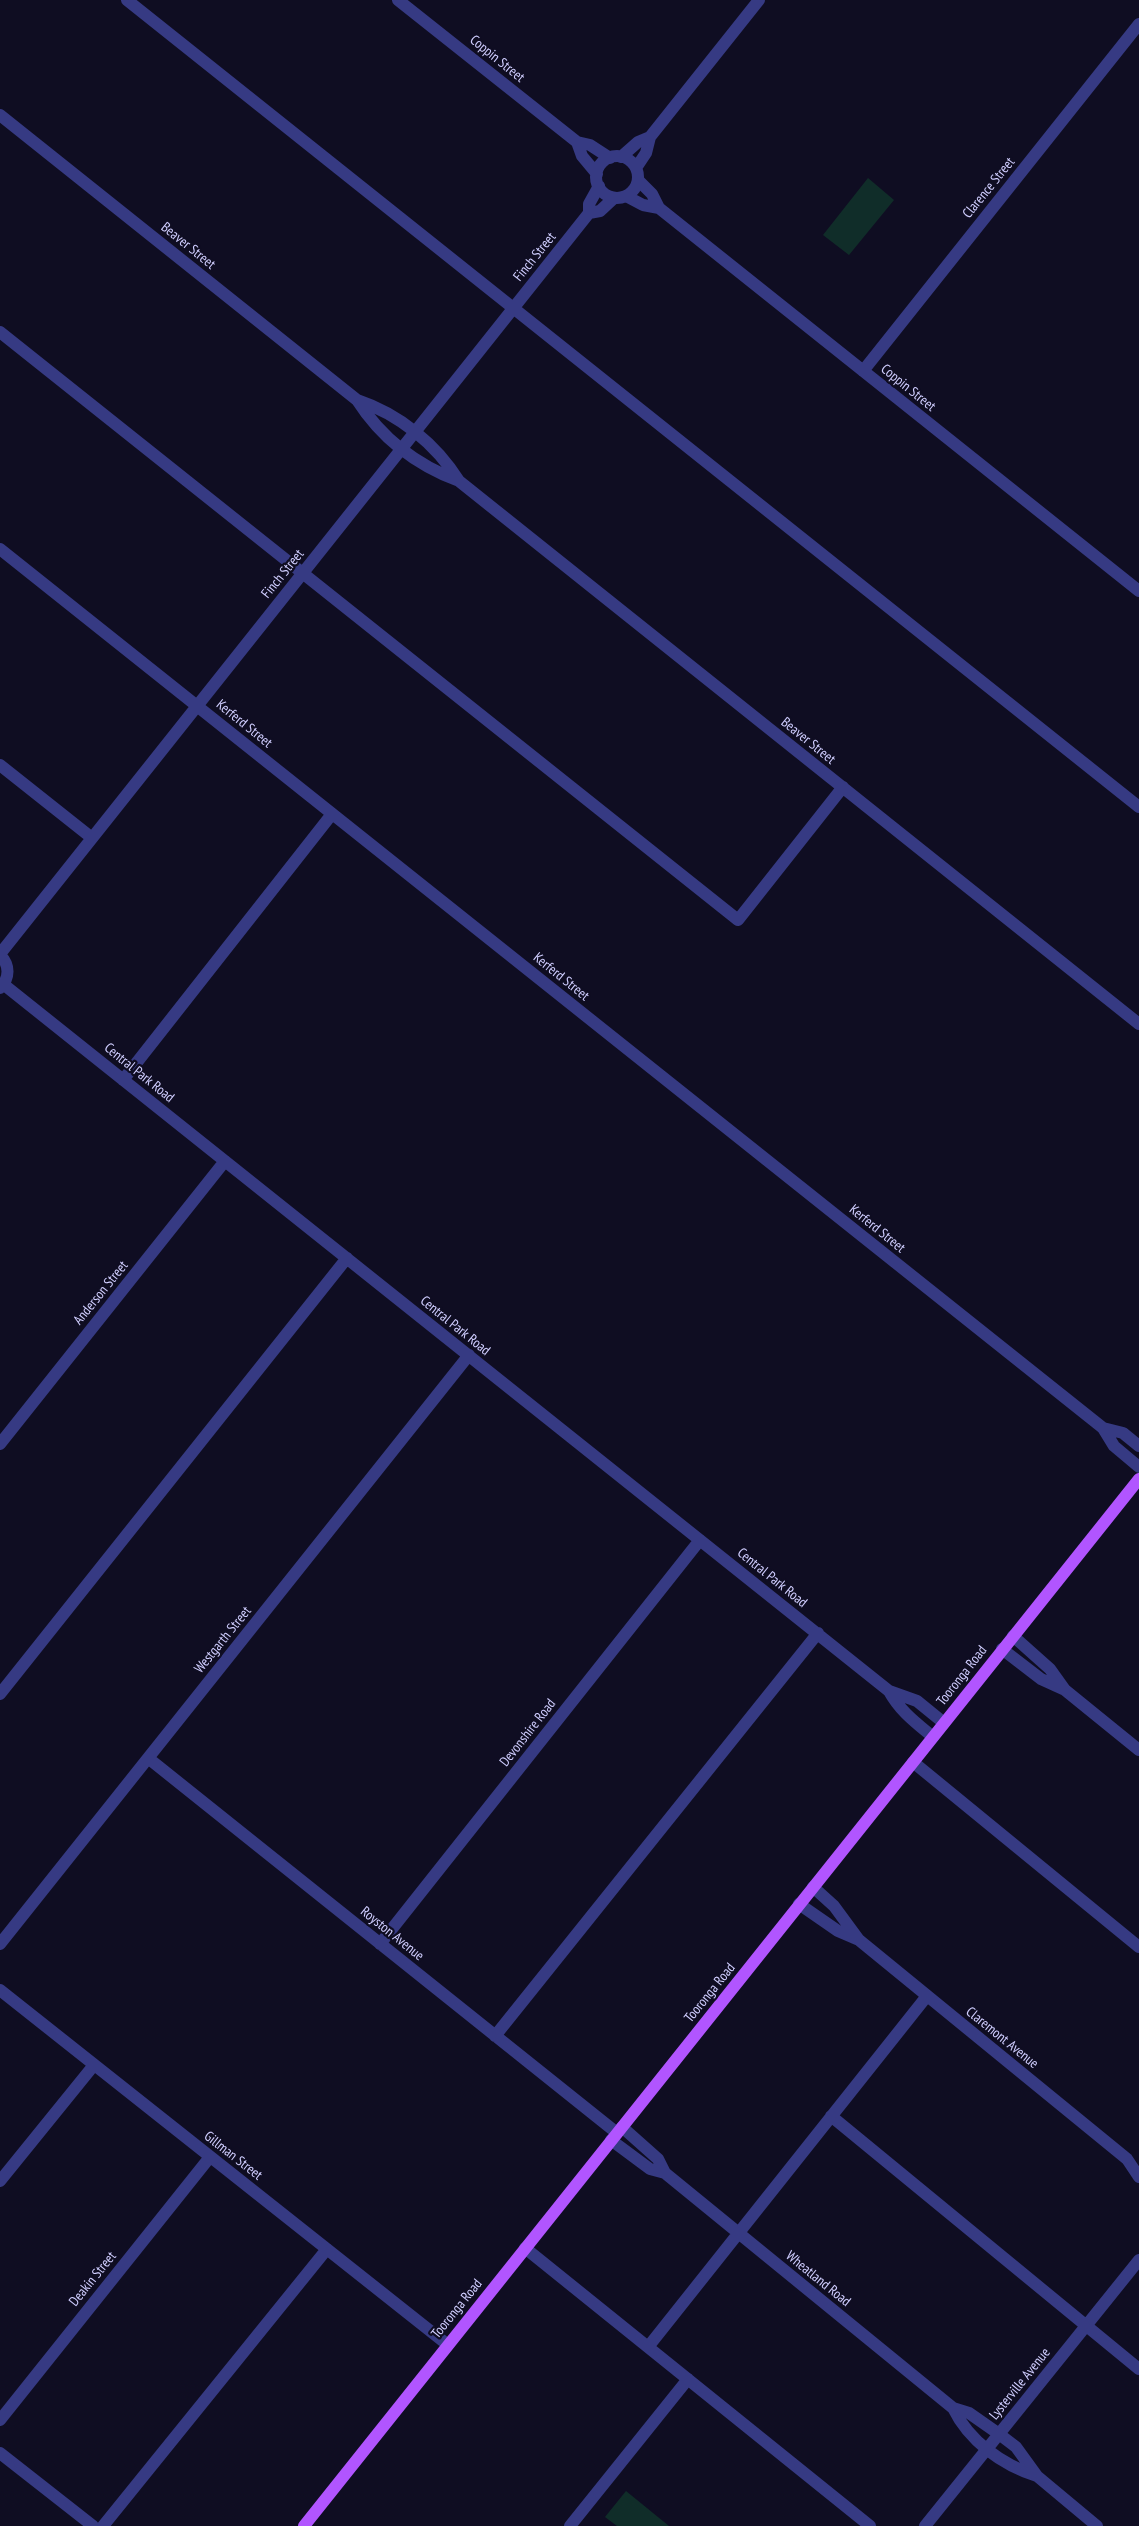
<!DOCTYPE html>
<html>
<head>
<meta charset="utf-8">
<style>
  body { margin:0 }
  canvas { display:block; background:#0f0d22 }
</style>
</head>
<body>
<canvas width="1139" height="2526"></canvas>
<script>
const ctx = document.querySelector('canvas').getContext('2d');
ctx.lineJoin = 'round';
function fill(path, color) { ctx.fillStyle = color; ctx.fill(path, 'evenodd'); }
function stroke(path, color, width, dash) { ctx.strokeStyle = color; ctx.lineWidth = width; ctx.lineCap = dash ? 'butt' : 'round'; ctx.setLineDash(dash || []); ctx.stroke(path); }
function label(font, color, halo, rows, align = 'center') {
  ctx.font = font + ' "PT Sans Narrow",sans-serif'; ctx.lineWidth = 4.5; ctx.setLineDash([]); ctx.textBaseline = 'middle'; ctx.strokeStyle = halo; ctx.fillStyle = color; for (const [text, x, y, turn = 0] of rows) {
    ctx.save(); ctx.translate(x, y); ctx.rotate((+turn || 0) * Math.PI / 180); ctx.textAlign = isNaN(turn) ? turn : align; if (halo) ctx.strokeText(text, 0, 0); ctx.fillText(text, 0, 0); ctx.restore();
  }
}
fill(new Path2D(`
  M868 178 894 200 849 255 823 235Z
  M626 2491 669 2526H617L605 2517Z`), '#102d29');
stroke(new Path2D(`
  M127 0 1139 807
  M398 0 577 142 590 145 610 158
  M0 115 357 400C382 439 416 465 459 481L1139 1024
  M577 142 582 156 597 174
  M596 177a21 21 0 1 1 42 0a21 21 0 1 1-42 0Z
  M621 157 638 142 650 137
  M636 168 646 153 650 137 759 0
  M638 180 652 194 659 208 1139 591
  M626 196 643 205 659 208
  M589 213 600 211 614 198
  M0 332 738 920 843 787
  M863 371 1139 24
  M357 400C399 414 436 444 459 481
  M0 549 1103 1428 1114 1446 1139 1467
  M0 765 92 838
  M0 954 589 213V204L599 186
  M0 955C10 965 10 978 0 988
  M3 984 889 1691C900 1711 915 1722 933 1737
  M123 1080 332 814
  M1103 1428 1123 1433 1139 1446
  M0 1444 225 1161
  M1013 1636 1050 1669 1065 1690 1139 1750
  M1002 1649 1041 1679 1063 1689
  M889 1691 917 1701 944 1723
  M0 1694 347 1258
  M148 1758 617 2133
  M913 1762 1139 1947
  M813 1887 834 1906 859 1940 1127 2159 1139 2177
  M799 1904 838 1931 859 1940
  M0 1944 469 1355
  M380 1944 700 1540
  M0 1990 448 2345
  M495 2036 818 1633
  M831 2116 1139 2369
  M622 2127 658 2159 665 2173
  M611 2140 650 2169 665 2173 953 2408 969 2413 999 2434 1016 2447 1037 2476 1097 2526
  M0 2181 94 2065
  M525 2248 870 2526
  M648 2347 927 1996
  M953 2408C969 2441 1002 2465 1037 2476
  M0 2420 210 2157
  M0 2453 93 2526
  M103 2526 327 2249
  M570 2526 688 2379
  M925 2526 1139 2260`), '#363a83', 12);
stroke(new Path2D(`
  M304 2526 1139 1479`), '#b155ff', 12);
label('14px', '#d0ceff', '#0f0d22', [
  ["Coppin Street",497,59,39],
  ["Clarence Street",989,188,-51],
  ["Beaver Street",188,246,39],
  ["Finch Street",535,257,-51],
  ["Coppin Street",908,388,39],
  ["Finch Street",283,574,-51],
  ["Kerferd Street",244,724,39],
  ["Beaver Street",808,741,39],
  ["Kerferd Street",561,977,39],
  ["Central Park Road",139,1073,39],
  ["Kerferd Street",877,1229,39],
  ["Anderson Street",101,1293,-51],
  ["Central Park Road",455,1326,39],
  ["Central Park Road",772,1578,39],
  ["Westgarth Street",223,1640,-51],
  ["Tooronga Road",962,1676,-52],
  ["Devonshire Road",528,1733,-52],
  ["Royston Avenue",392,1934,39],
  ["Tooronga Road",710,1993,-51],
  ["Claremont Avenue",1002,2038,39],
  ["Gillman Street",233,2156,38],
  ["Deakin Street",93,2279,-51],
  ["Wheatland Road",818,2279,39],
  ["Tooronga Road",457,2309,-51],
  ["Lysterville Avenue",1020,2384,-51]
]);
</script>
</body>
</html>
